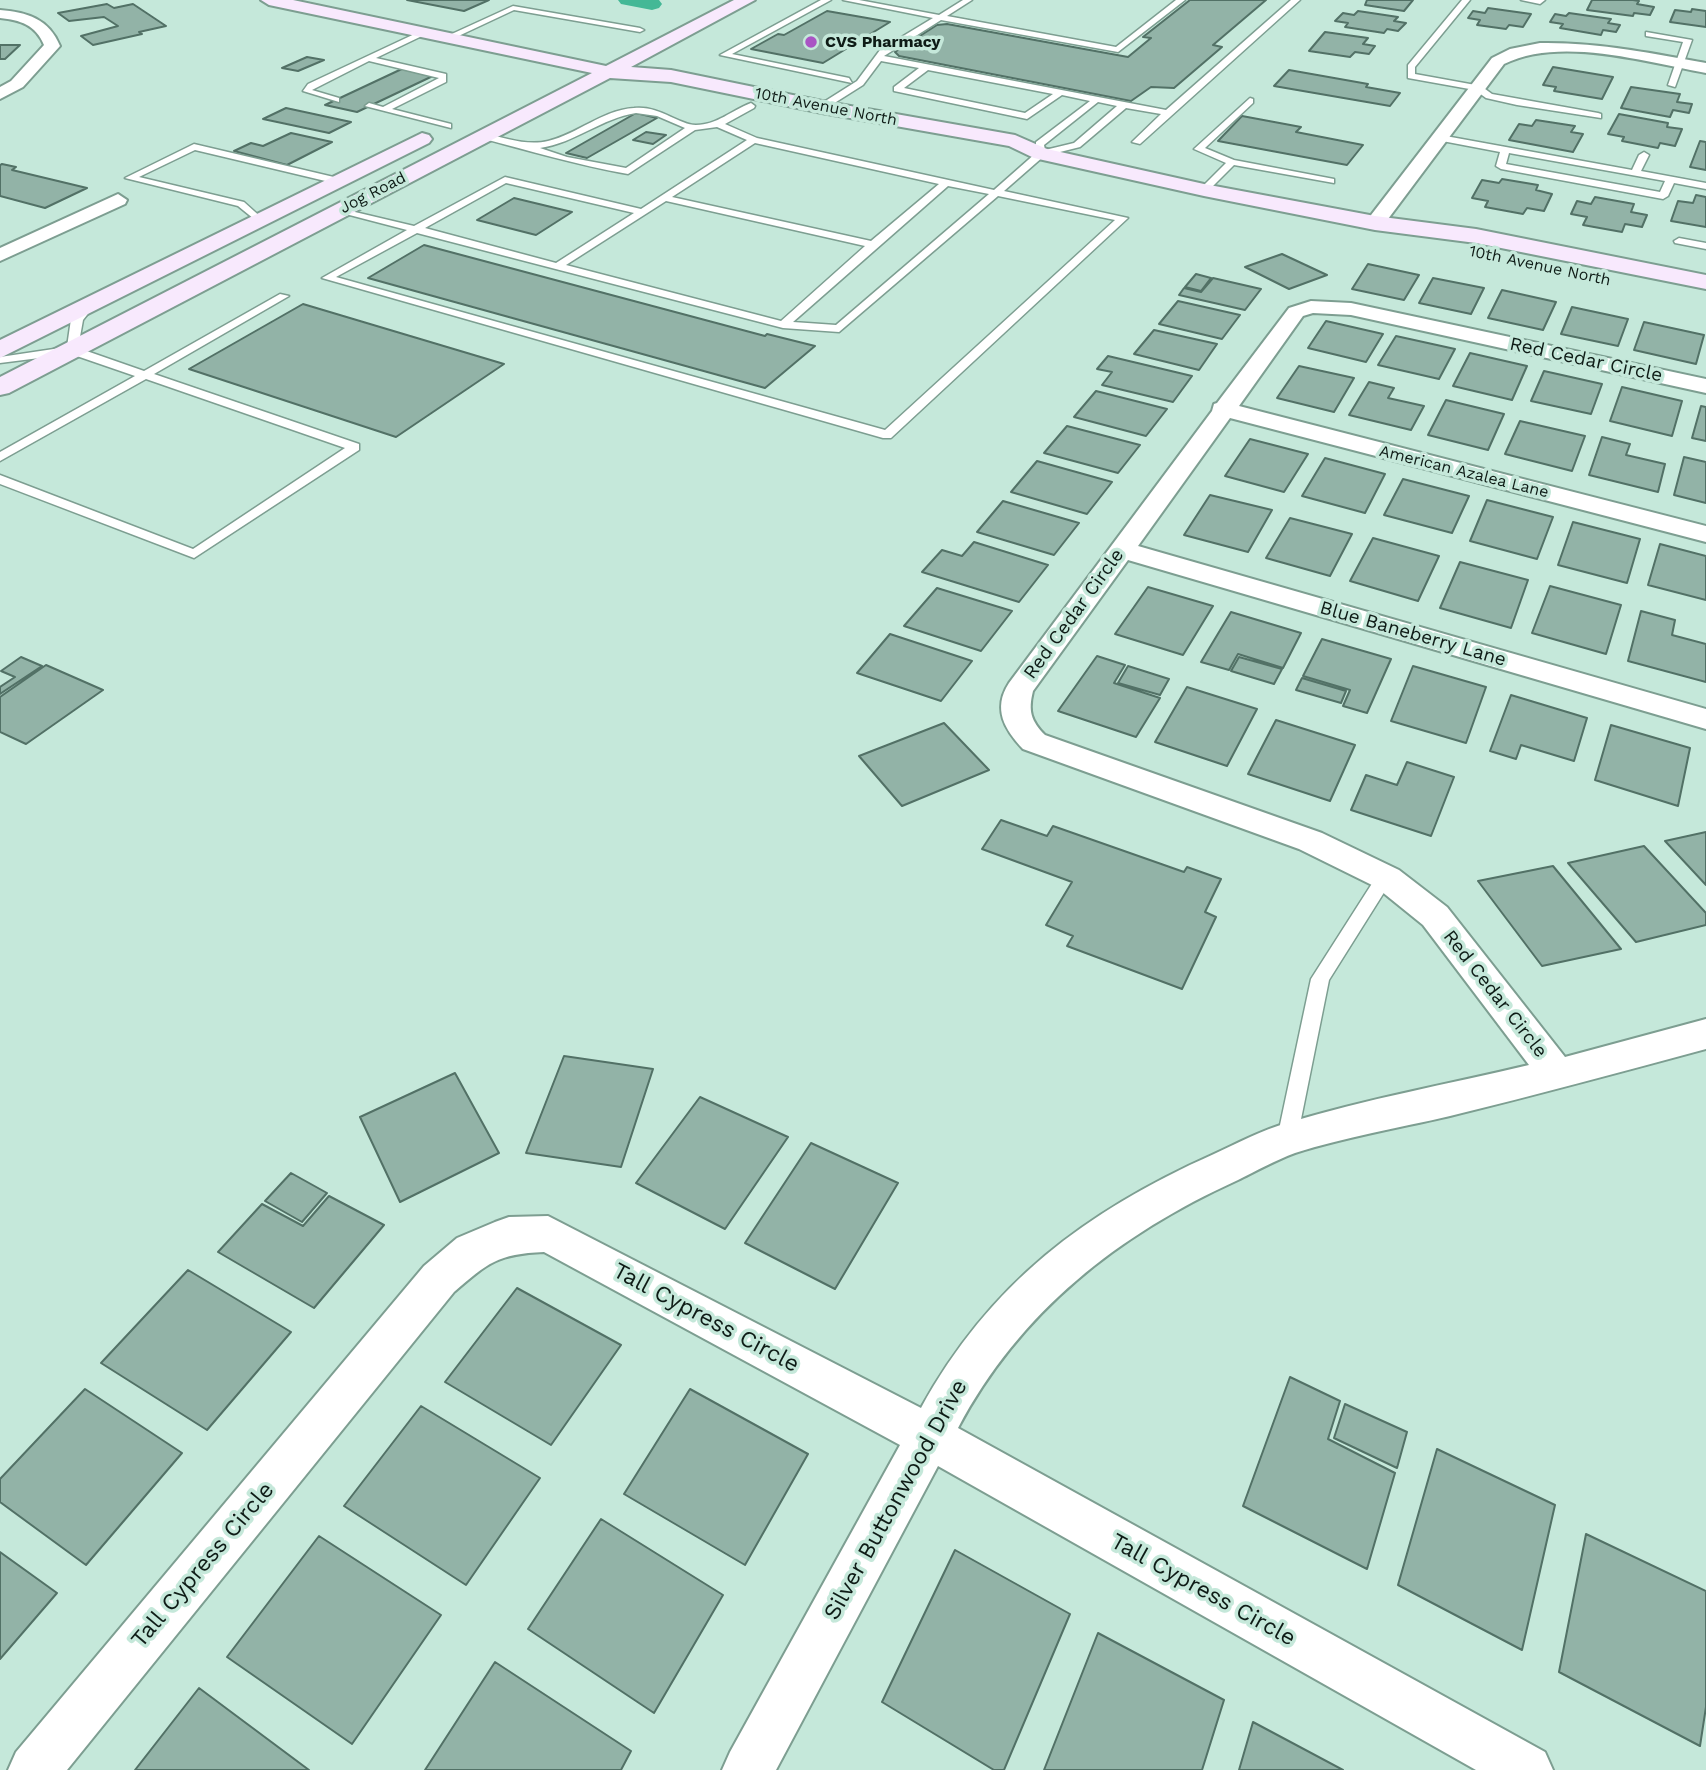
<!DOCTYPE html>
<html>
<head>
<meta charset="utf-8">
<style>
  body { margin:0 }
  canvas { display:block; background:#c5e8da }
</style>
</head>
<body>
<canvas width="1706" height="1770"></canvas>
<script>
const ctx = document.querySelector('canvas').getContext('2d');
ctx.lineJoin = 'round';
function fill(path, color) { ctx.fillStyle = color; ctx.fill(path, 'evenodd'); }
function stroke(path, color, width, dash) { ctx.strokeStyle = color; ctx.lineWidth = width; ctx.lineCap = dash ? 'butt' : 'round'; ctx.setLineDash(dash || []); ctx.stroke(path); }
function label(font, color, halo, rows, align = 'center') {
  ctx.font = font + ' "Work Sans",sans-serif'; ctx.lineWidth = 7; ctx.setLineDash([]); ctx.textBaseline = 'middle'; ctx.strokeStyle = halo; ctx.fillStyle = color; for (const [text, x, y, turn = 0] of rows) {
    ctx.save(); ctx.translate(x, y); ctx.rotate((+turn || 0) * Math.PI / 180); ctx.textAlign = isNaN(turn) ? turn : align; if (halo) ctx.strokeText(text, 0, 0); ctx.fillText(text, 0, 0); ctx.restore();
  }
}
fill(new Path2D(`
  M618 0H659L662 4 659 8 652 10 621 4Z`), '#44b896');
const building = new Path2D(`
  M407 0H489L464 11Z
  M1190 0H1266L1213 45 1222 47 1174 88 1151 87 1131 101 899 56 895 52 937 25 947 24 1128 57 1151 38 1143 37Z
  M1367 0H1413L1404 11 1365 5Z
  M1592 0H1633L1639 1 1637 4 1654 7 1650 15 1634 13 1633 16 1587 10Z
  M107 4 114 8 133 4 166 26 139 32 142 34 93 45 81 36 118 26 104 17 69 21 58 13Z
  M1488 8 1531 14 1523 27 1509 25 1506 29 1477 25 1480 20 1468 18 1473 11 1485 13Z
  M1692 9 1706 11V27L1670 22 1675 10 1691 12Z
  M827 11 890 22 823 63 751 49 778 34 784 35Z
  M1358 11 1398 17 1394 21 1406 23 1398 31 1387 29 1384 33 1345 27 1348 23 1335 21 1343 13 1354 15Z
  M1569 13 1611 19 1608 23 1620 25 1616 32 1603 30 1601 35 1560 28 1563 24 1550 22 1555 14 1566 16Z
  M1325 32 1368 38 1363 44 1375 46 1369 54 1355 52 1350 57 1309 51Z
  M0 45H20L5 59H0Z
  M307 57 324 60 298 71 282 68Z
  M406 67 437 74 357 112 325 105Z
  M1553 67 1613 77 1602 99 1554 91 1556 87 1543 85Z
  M1289 70 1368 84 1366 87 1400 93 1390 106 1274 86Z
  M1631 87 1680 94 1677 102 1692 104 1689 113 1673 110 1670 117 1621 108Z
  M286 108 351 122 329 133 263 119Z
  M636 113 657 118 587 158 566 153Z
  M1619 114 1668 123 1667 127 1682 129 1675 146 1660 143 1658 148 1622 141 1624 137 1608 134Z
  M1242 116 1301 127 1296 132 1363 145 1347 165 1218 141Z
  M1536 120 1575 126 1571 132 1583 134 1573 152 1509 140 1519 124 1532 126Z
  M646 132 666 135 653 144 633 140Z
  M291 133 332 142 287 165 234 151 251 143 263 146Z
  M1700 141 1706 142V170L1690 167Z
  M2 164 16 167 12 170 87 188 45 208 0 196V165Z
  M1502 179 1538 185 1536 190 1552 194 1544 211 1527 208 1523 214 1485 207 1488 201 1472 198 1482 180 1499 183Z
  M1696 195 1706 197V227L1671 221 1678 201 1693 203Z
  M1595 197 1634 204 1631 212 1647 215 1642 227 1625 224 1622 232 1583 225 1587 217 1571 214 1577 201 1591 204Z
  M514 198 572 212 536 235 477 220Z
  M424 245 765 336 767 334 815 346 765 388 368 278Z
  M1282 254 1327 275 1289 289 1245 267Z
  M1368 264 1419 275 1404 300 1352 289Z
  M1196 274 1211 278 1201 291 1185 287Z
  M1213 278 1261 289 1245 310 1179 295 1184 288 1201 292Z
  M1433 278 1484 288 1471 314 1419 303Z
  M1502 290 1556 302 1543 330 1488 318Z
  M1178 301 1240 315 1222 339 1159 324Z
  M303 304 504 364 396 437 189 369Z
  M1572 307 1628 319 1618 346 1561 334Z
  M1326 321 1383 334 1366 362 1308 348Z
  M1644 322 1704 335 1696 364 1634 350Z
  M1154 330 1217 344 1199 370 1134 354Z
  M1396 336 1455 349 1439 379 1378 365Z
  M1470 353 1527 366 1512 400 1453 386Z
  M1108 356 1192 376 1173 402 1102 385 1112 372 1097 369Z
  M1299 366 1354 378 1334 412 1277 398Z
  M1544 371 1602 384 1591 414 1531 401Z
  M1369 382 1394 388 1388 398 1424 406 1411 430 1349 415Z
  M1622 387 1682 401 1672 436 1610 421Z
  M1096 391 1167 409 1146 436 1074 417Z
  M1446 400 1504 414 1488 450 1428 435Z
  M1701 406 1706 407V441L1692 438Z
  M1520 421 1585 436 1572 471 1505 454Z
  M1067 426 1140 445 1118 473 1044 453Z
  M1602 437 1630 444 1626 455 1665 464 1658 492 1589 475Z
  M1250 439 1308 454 1284 492 1225 476Z
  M1684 457 1706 462V503L1674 495Z
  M1325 458 1385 474 1365 513 1302 496Z
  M1037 461 1112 482 1087 514 1011 492Z
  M1403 479 1469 496 1452 533 1384 515Z
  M1210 495 1272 510 1248 552 1184 535Z
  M1487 500 1553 517 1537 559 1470 541Z
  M1003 501 1079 523 1054 555 977 532Z
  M1290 518 1352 534 1330 576 1266 558Z
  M1573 522 1640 539 1627 583 1558 565Z
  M1373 538 1439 556 1418 601 1350 581Z
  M974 542 1048 565 1019 602 922 572 942 550 962 556Z
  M1660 544 1706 556V600L1648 585Z
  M1460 562 1528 580 1511 628 1440 608Z
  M1550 586 1621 605 1606 654 1532 633Z
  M1148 587 1213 606 1183 655 1115 634Z
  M937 588 1012 611 981 651 904 626Z
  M1641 611 1675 620 1672 635 1706 644V682L1628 661Z
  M1231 612 1301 633 1283 668 1238 654 1229 670 1201 662Z
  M890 634 972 661 941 701 857 673Z
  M1322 639 1391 659 1367 713 1343 706 1350 690 1303 676Z
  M1097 656 1125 665 1114 683 1160 698 1136 737 1058 711Z
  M21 657 42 666 0 694V687L15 677 1 671Z
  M1239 657 1282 669 1274 684 1231 671Z
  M46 665 103 690 26 744 0 732V697Z
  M1128 666 1169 679 1160 695 1118 683Z
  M1413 666 1486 687 1466 743 1391 721Z
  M1302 678 1346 691 1341 703 1296 690Z
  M1187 687 1257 709 1227 766 1155 742Z
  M1511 695 1587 718 1574 761 1521 745 1516 759 1490 751Z
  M1276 720 1355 745 1330 801 1248 774Z
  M944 723 989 770 902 806 859 756Z
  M1611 725 1690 748 1678 806 1595 780Z
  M1407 762 1454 777 1431 836 1351 810 1366 775 1397 785Z
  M1001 820 1047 836 1053 826 1184 872 1187 867 1221 879 1205 912 1216 917 1182 989 1067 946 1073 936 1046 925 1072 882 982 849Z
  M1706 832V885L1665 841Z
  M1644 846 1706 913V925L1636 942 1568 863Z
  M1553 866 1621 949 1542 966 1478 881Z
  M564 1056 653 1069 621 1167 526 1153Z
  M455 1073 499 1153 400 1202 360 1117Z
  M700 1097 788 1137 725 1229 636 1183Z
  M811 1143 898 1183 835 1289 745 1243Z
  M291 1173 327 1193 302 1222 265 1201Z
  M329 1196 384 1225 314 1308 218 1252 262 1204 303 1226Z
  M188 1270 291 1332 207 1430 101 1363Z
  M517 1288 621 1345 551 1445 445 1382Z
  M1290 1377 1340 1401 1328 1439 1395 1473 1367 1569 1243 1506Z
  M85 1389 182 1453 86 1565 0 1502V1479Z
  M690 1389 808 1454 745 1565 624 1494Z
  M1345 1404 1407 1432 1397 1468 1334 1438Z
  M421 1406 540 1478 466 1585 344 1506Z
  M1437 1449 1555 1505 1522 1650 1398 1585Z
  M601 1519 723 1595 654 1713 528 1629Z
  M1586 1534 1706 1591V1707L1700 1746 1559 1672Z
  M319 1536 441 1615 352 1744 227 1657Z
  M955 1550 1070 1614 1004 1770H994L882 1702Z
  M0 1552 57 1593 0 1659Z
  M1098 1633 1224 1700 1202 1770H1044Z
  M495 1662 631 1751 621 1770H425Z
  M199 1688 309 1770H135Z
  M1253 1722 1343 1770H1239Z`);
fill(building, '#92b3a7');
stroke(building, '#527166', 2);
const lane = new Path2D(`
  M821 0H831L732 54 849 78 852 83 720 55Z
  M843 0H859L939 15 963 0H972L947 16 1116 47 1176 0H1185L1118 52 941 20 884 56 1166 110 1291 0H1300L1140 144 1132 142 1161 114 1126 108 1080 147 1044 156 1004 191 1128 218 891 438H883L322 278 407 230 338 212V208L414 226 505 177 641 209 747 140 717 127 695 130 628 174C577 165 530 151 481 138L479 136 484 133C505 138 527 146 548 141 578 134 602 110 634 108 659 105 679 125 696 125 717 125 732 110 751 103L755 106 754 108 725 124 757 138 994 190 1036 153V142L1090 101 1062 95 1027 119 894 91V87L919 68 881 61 863 85 825 109H819V105L857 81 880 50 933 18ZM928 70 1053 94 1025 113 904 88ZM1098 102 1117 106 1074 143 1045 150 1044 145ZM636 113 657 116 685 128 626 168 567 157 540 148C575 143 602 118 636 113ZM755 143 939 184 871 241 672 197ZM506 183 634 213 556 263 425 228ZM948 186 989 194 836 325 793 322ZM998 196 1115 220 885 430 336 277 417 233 783 328 839 332ZM666 201 865 246 781 321 566 265Z
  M1462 0H1470L1415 67V74L1481 86 1492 94 1598 113 1601 114V118L1517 105 1486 98 1475 90 1408 78V65Z
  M1521 0H1545L1540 4Z
  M513 6 640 28 644 30 640 32 514 10 450 40 443 38Z
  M421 31 424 35 376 58 446 74V82L392 109 451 124V128L365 106 369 103 383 107 439 78 369 61 312 90 339 98V102L303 91 308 84Z
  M1646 32 1692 40 1675 87 1668 85 1683 42 1646 36Z
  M1250 98 1253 99V103L1205 148 1234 160 1334 179V183L1234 165 1207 192H1201V188L1226 163 1194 149Z
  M1440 135 1632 170 1639 155 1644 152 1649 155 1641 171 1706 183V189L1674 183 1668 196 1663 199 1501 169 1496 166 1500 152 1437 140V136ZM1509 153 1665 181 1660 192 1506 164Z
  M194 144 338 178 343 181 338 184 195 150 139 177 244 202 264 220 259 223 238 206 125 178Z
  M1679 238 1706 243V249L1675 243 1674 241Z
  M280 294 289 296 154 374 359 444V450L194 558 0 484V475L193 549 345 448 146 379 0 461V452L135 376 71 354 0 363V357L67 347 71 319 84 304 94 306 83 320 78 348 144 371Z
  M1386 869 1392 871 1395 875 1329 980 1297 1139 1294 1145 1287 1148 1280 1145 1277 1139 1311 979 1380 871Z`);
const street = new Path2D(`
  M0 10C27 12 49 19 60 46L23 87 0 99V87L11 81 44 45C36 25 20 20 0 18Z
  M1540 43C1596 42 1651 53 1706 63V73C1646 62 1560 36 1504 64L1382 227H1368L1365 223 1368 219 1492 58 1510 49Z
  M118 194 127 200 125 204 0 261V248Z
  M1311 301 1351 303 1706 379V393L1351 315 1313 313 1303 316 1239 406 1706 526V542L1230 418 1138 546 1706 709V729L1128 560 1033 691C1028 711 1031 721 1045 735L1322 833 1399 870 1447 907 1565 1057 1706 1019V1049C1621 1072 1536 1095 1450 1116 1399 1128 1345 1137 1295 1153 1276 1160 1256 1171 1238 1180 1119 1234 1020 1311 958 1428L1545 1752 1553 1770H1476L938 1466 776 1770H722L730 1752 900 1445 544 1252C497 1254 488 1263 454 1292L67 1770H8L16 1752 424 1266 457 1238 495 1222 509 1217 548 1216 921 1408C990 1283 1086 1211 1214 1154 1238 1143 1262 1130 1287 1123 1366 1099 1449 1084 1529 1065L1423 925 1376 887 1299 849 1023 749C1005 730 992 709 1009 683L1212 411 1214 404 1217 403 1289 308Z`);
const secondary = new Path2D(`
  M261 0H293L606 66 734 0H755L631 67 671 70 822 101 1015 135 1047 149 1204 184 1375 216 1476 229 1706 275V289L1476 243 1375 230 1204 196 1034 158 1009 146 822 113 671 82 610 78 9 393 0 395V377L592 73 269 5Z
  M422 133 429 135 432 139 429 143 0 358V340Z`);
stroke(lane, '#7d9e91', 3);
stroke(street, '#7d9e91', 4);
stroke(secondary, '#7d9e91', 4);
fill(lane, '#fff');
fill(street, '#fff');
fill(secondary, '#f8e9fd');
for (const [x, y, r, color] of [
  [811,42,7,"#a955c4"]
]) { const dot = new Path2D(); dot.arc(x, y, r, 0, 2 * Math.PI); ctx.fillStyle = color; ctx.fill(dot); stroke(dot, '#c5e8da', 2.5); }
label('bold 16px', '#0e1b16', '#c5e8da', [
  ["CVS Pharmacy",825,42]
], 'left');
label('16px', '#0e1b16', '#c5e8da', [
  ["10th Avenue North",826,107,11],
  ["Jog Road",373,193,-27],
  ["10th Avenue North",1540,266,12],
  ["American Azalea Lane",1464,472,14]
]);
label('19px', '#0e1b16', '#c5e8da', [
  ["Red Cedar Circle",1586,360,12],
  ["Red Cedar Circle",1074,614,-54],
  ["Blue Baneberry Lane",1413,634,16],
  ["Red Cedar Circle",1495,994,52]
]);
label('23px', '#0e1b16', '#c5e8da', [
  ["Tall Cypress Circle",706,1318,28],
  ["Silver Buttonwood Drive",896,1500,-61],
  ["Tall Cypress Circle",203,1565,-50],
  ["Tall Cypress Circle",1203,1590,29]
]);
</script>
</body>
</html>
